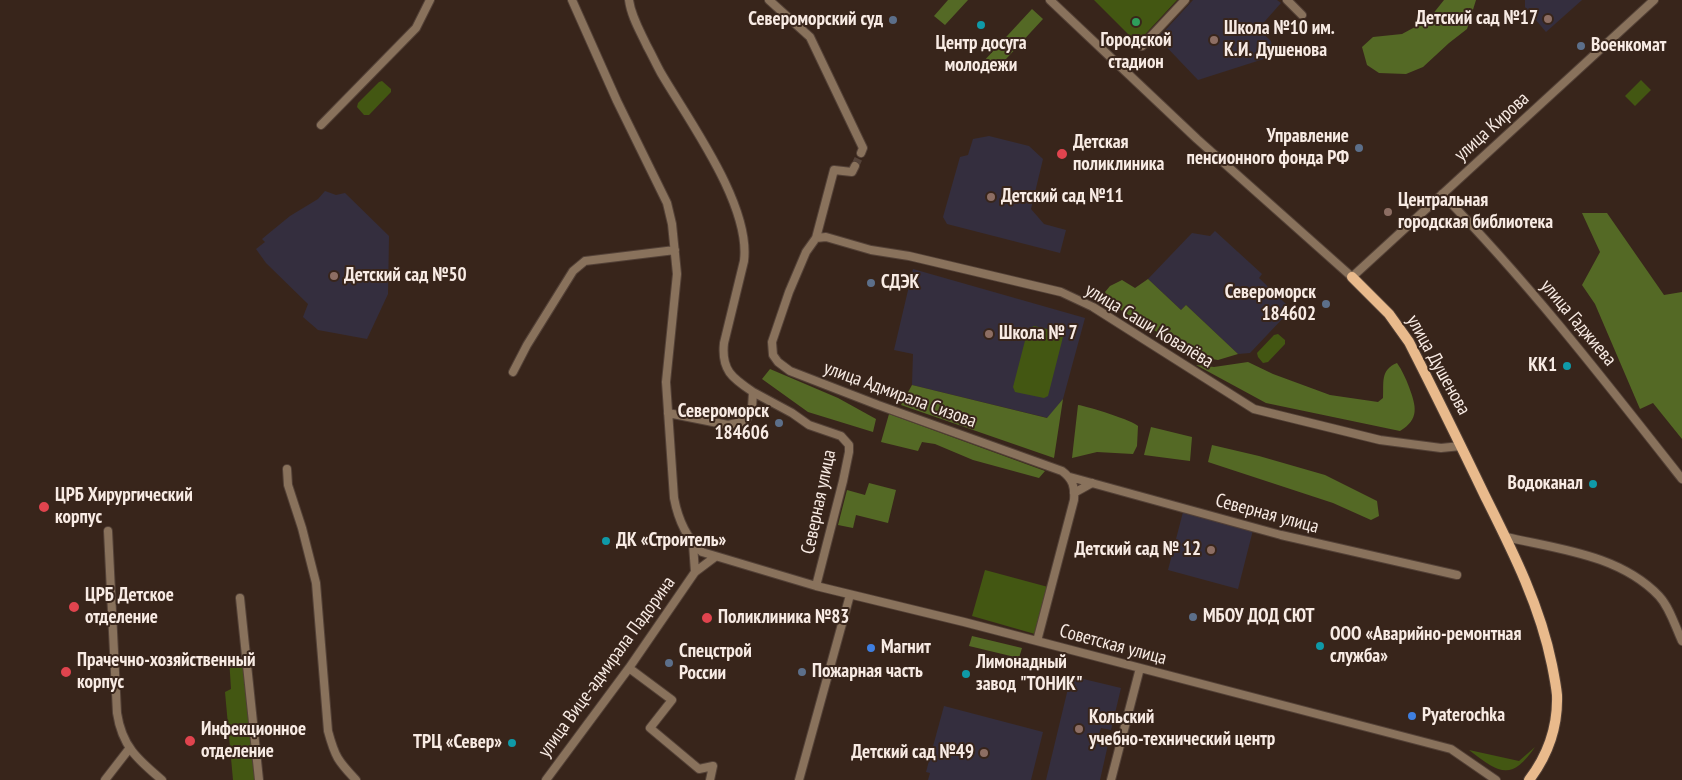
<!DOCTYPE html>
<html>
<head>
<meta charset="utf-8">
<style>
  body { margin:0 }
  canvas { display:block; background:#38251b }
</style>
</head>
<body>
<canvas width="1682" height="780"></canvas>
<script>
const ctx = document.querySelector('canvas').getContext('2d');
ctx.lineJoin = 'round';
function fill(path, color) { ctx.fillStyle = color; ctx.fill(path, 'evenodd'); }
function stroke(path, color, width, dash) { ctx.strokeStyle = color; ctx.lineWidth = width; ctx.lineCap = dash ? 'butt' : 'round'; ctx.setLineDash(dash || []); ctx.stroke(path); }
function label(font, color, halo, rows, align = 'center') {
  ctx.font = font + ' "PT Sans Narrow",sans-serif'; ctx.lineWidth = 4; ctx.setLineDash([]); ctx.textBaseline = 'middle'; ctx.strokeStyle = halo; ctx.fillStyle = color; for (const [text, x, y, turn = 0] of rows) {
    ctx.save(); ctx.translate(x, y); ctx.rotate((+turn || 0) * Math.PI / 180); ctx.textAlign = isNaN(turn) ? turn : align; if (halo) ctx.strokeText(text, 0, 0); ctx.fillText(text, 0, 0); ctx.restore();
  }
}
fill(new Path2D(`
  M1193 0H1277L1281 3 1258 29 1271 41 1273 56 1198 80 1158 38Z
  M1525 0H1582L1546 32 1525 7Z
  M989 136 1029 146 1043 159 1031 209 1044 224 1066 230 1060 253 947 224 943 217 960 157 968 155 973 139Z
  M325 191 336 195 345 193 389 236 388 294 367 339 318 330 303 317 308 304 266 263 256 249 265 242 262 239 268 234 290 216 318 199Z
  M1215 231 1262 274 1259 278 1286 304 1285 316 1250 353 1238 354 1186 305 1181 310 1148 279 1192 233 1210 236Z
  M913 269 1085 318 1063 399 1048 418 912 385 913 354 894 350Z
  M1183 512 1253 530 1238 589 1168 570Z
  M1071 676 1121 688 1111 730 1101 728 1098 737 1109 740 1100 780H1046Z
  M944 706 1043 732 1031 780H928L930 773 926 772Z`), '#342e3e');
fill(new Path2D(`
  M1094 0H1177L1137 43Z
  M1641 80 1651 90 1635 106 1625 96Z
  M382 81 391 89V92L369 115H364L357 107 358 103 379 82Z
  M1034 326 1060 332 1063 337 1048 396 1044 398 1015 392 1013 387 1028 329Z
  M1278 334 1285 340V344L1268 362 1263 363 1258 357 1257 353 1274 335Z
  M985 570 1048 587 1035 634 972 616Z
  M229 657H236L245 664 257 780H233L225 692 231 689Z
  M1535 747C1512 780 1501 775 1469 750L1519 761Z`), '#435712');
fill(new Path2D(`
  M948 0H968L945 25 934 16Z
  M1444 0H1476L1467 29 1449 43 1423 67 1406 74 1379 73 1367 65 1362 47 1373 37 1402 34 1428 20Z
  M1032 9 1043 19 994 72 983 62Z
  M1582 213H1607L1664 295 1682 292V439L1653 403 1640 409 1595 304 1582 285 1600 252Z
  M1148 279 1181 310 1186 305 1238 354 1218 360 1206 358 1190 352 1114 306 1105 292 1110 286 1122 280 1135 288Z
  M1248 362 1273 374 1330 395 1378 402 1383 398C1384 382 1380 370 1397 363 1402 370 1406 379 1409 387 1416 406 1420 419 1400 431L1266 403 1196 365 1214 367Z
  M770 369 838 398 876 419 873 432 808 412 762 379Z
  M912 385 1047 418 1063 399 1054 458 901 405Z
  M1078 405C1087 406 1134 421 1138 426L1137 446 1133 454 1097 452 1072 458Z
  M889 414 1045 471 1039 478 973 460 935 444 922 442 918 451 881 442Z
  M1151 427 1192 437 1190 461 1144 455Z
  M1212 445 1259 456 1325 475 1377 501 1379 516 1371 520 1333 503 1208 462Z
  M869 483 896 490 888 523 856 515 853 528 838 525 847 490 865 495Z
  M972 636 1022 648 1019 658 969 646Z`), '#546925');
stroke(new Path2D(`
  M855 166 861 153`), '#554339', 8, [8, 4]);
const minor = new Path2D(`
  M572 0 617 101 667 203 672 224 677 274 666 382 674 498C678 519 686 538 702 552L816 586 964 622 1451 749 1496 780
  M629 0C631 16 640 31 647 46 652 55 656 64 661 73 689 121 751 205 744 261L724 343C721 370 732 378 753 392L752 408 746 421 728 425 668 413
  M769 0 810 37 863 148 861 153
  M1050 0 1197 139 1352 277 1654 0
  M1287 0 1302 15
  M1142 46 1185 0
  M321 125 416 28 430 0
  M855 166 852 172 834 170 816 238 806 252 789 292 772 342 773 355 778 362 790 371 878 405 1062 471C1073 479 1075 487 1074 500L1037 641
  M1442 194C1529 283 1605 381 1682 479
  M816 238 826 237 871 250 909 256 1061 292 1093 307 1254 409 1380 440 1441 448 1461 446
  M513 372 527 345 573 271 585 261 675 250
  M753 392 792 413 809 425 841 436 849 445V452L843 481 816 586
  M287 469 288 485 302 528 316 583 328 731C335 757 338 761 356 780
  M1070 477 1281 535 1457 575
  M1074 493 1092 483
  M108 531 117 713C122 746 137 759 162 780
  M1506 537C1558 549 1620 555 1659 596 1670 608 1675 626 1682 641
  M693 544 695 572
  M240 598 259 780
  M629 668 672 700 650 728 699 769 713 766 710 780
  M105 780 129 749
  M546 780 629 668 695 572 715 557
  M799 780 850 595
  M1111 780 1140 668`);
const major = new Path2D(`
  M1352 277 1389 314 1409 342C1435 393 1460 444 1485 496 1512 550 1540 605 1552 665 1554 675 1556 685 1557 695 1558 726 1548 755 1529 780`);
stroke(minor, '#534137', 10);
stroke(major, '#534137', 12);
stroke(minor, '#89725c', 8);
stroke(major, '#e9ba8c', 10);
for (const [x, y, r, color] of [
  [1548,19,5,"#8d6e63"],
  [893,20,5,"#5c6f8a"],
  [1136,22,5,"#2e9e5b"],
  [981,25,5,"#0f9aa8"],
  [1214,40,5,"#8d6e63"],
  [1581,46,5,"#5c6f8a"],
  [1359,148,5,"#5c6f8a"],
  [1062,154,6,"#e0444e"],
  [991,197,5,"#8d6e63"],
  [1388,212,5,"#8d6e63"],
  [334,276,5,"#8d6e63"],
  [871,283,5,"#5c6f8a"],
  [1326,304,5,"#5c6f8a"],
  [989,334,5,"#8d6e63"],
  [1567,366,5,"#0f9aa8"],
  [779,423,5,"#5c6f8a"],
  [1593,484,5,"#0f9aa8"],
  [44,507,6,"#e0444e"],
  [606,541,5,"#0f9aa8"],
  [1211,550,5,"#8d6e63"],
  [74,607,6,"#e0444e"],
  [1193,617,5,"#5c6f8a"],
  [707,618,6,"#e0444e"],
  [1320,646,5,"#0f9aa8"],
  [871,648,5,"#3f7fe0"],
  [669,663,5,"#5c6f8a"],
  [66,672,6,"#e0444e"],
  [802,672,5,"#5c6f8a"],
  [966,674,5,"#0f9aa8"],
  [1412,716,5,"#3f7fe0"],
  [1079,729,5,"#8d6e63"],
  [190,741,6,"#e0444e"],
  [512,743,5,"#0f9aa8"],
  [984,753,5,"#8d6e63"]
]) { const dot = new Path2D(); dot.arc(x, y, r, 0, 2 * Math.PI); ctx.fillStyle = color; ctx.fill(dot); stroke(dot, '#38251b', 2); }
label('bold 19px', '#f8ebe4', '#38251b', [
  ["Детский сад №17",1538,19,"right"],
  ["Североморский суд",883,20,"right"],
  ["Школа №10 им.",1224,29],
  ["К.И. Душенова",1224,51],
  ["Городской",1136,41,"center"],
  ["стадион",1136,63,"center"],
  ["Центр досуга",981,44,"center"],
  ["молодежи",981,66,"center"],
  ["Военкомат",1591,46],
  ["Управление",1349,137,"right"],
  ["пенсионного фонда РФ",1349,159,"right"],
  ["Детская",1073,143],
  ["поликлиника",1073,165],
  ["Детский сад №11",1001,197],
  ["Центральная",1398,201],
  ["городская библиотека",1398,223],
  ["Детский сад №50",344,276],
  ["СДЭК",881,283],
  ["Североморск",1316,293,"right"],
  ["184602",1316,315,"right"],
  ["Школа № 7",999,334],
  ["КК1",1557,366,"right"],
  ["Североморск",769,412,"right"],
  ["184606",769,434,"right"],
  ["Водоканал",1583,484,"right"],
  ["ЦРБ Хирургический",55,496],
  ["корпус",55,518],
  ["ДК «Строитель»",616,541],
  ["Детский сад № 12",1201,550,"right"],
  ["ЦРБ Детское",85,596],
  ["отделение",85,618],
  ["МБОУ ДОД СЮТ",1203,617],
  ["Поликлиника №83",718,618],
  ["ООО «Аварийно-ремонтная",1330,635],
  ["служба»",1330,657],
  ["Магнит",881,648],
  ["Спецстрой",679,652],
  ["России",679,674],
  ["Прачечно-хозяйственный",77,661],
  ["корпус",77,683],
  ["Лимонадный",976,663],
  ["завод \"ТОНИК\"",976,685],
  ["Пожарная часть",812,672],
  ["Pyaterochka",1422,716],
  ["Кольский",1089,718],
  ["учебно-технический центр",1089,740],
  ["Инфекционное",201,730],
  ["отделение",201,752],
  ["ТРЦ «Север»",502,743,"right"],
  ["Детcкий сад №49",974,753,"right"]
], 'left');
label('19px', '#f8ebe4', '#38251b', [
  ["улица Кирова",1492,127,-42],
  ["улица Гаджиева",1578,323,50],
  ["улица Саши Ковалёва",1149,326,31],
  ["улица Душенова",1438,365,61],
  ["улица Адмирала Сизова",900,395,20],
  ["Северная улица",819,502,-78],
  ["Северная улица",1267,514,15],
  ["Советская улица",1113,645,15],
  ["улица Вице-адмирала Падорина",607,667,-54]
]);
</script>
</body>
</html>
